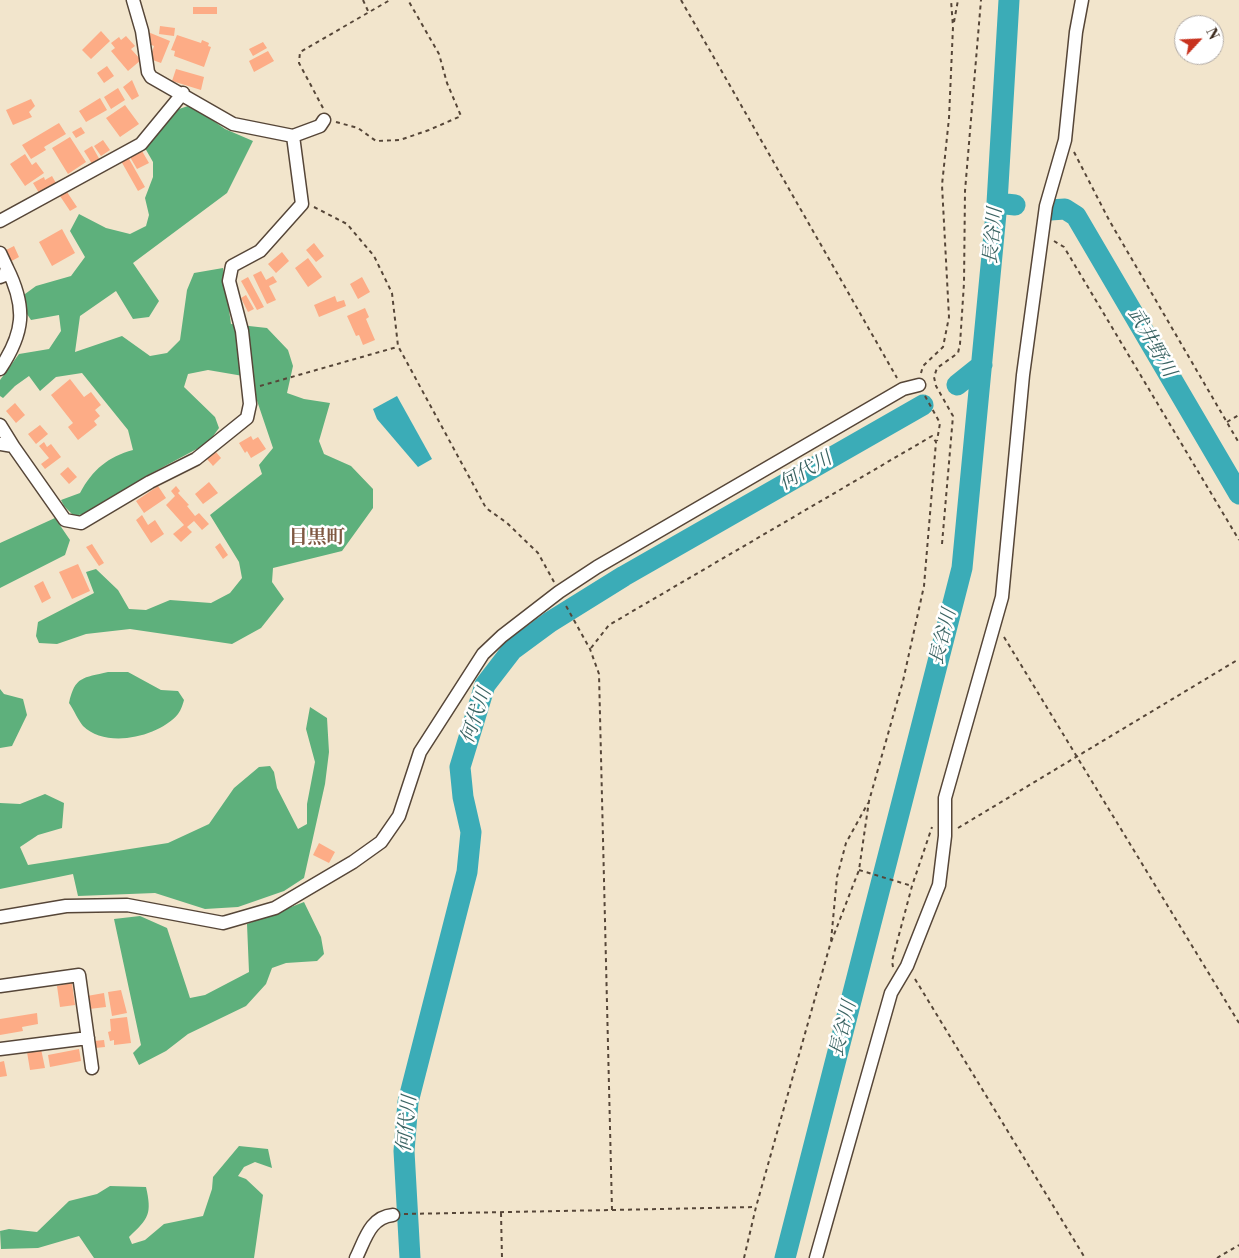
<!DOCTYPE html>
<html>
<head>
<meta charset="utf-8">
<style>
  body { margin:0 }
  #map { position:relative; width:1239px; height:1258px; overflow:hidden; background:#f2e5cc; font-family:"Libre Bodoni",serif }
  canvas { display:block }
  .north { position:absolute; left:1174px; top:15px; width:50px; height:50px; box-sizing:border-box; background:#fff; border:1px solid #b1aaa5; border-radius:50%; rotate:65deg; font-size:14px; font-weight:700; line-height:20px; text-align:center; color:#3b2a1e }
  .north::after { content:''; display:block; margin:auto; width:18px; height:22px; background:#c8321e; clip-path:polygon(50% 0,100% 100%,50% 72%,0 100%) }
</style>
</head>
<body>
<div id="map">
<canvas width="1239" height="1258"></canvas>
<div class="north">N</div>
</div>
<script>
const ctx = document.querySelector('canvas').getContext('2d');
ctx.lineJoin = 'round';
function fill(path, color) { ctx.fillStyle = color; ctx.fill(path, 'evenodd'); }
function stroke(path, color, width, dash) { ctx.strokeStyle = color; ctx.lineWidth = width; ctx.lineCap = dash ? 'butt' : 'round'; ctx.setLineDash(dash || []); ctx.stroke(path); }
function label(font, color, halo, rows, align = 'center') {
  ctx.font = font + ' "Libre Bodoni","Noto Serif JP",serif'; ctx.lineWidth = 5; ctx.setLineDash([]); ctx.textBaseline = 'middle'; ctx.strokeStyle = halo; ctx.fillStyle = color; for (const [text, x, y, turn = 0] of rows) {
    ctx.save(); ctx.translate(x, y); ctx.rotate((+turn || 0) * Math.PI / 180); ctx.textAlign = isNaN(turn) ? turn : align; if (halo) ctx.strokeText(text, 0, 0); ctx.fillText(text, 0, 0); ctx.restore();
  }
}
fill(new Path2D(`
  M191 105 225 129 253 141 227 193 133 263 159 301 149 317 133 319 116 291 80 316 75 352 122 336 150 356 167 353 180 340 187 290 194 273 223 268 231 324 267 328 288 350 293 366 287 393 304 399 330 403 319 441 324 454 351 466 373 489V508L342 551 273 568 272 582 284 599 261 628 232 644 130 629 86 634 57 644 39 643 36 636 38 622 94 593 86 572 96 569 118 590 129 609 146 610 170 600 211 603 230 593 242 578 239 562 210 515 262 474 259 465 273 448 249 377 208 370 188 374 184 387 215 417 219 428 208 443 150 474 88 513 74 516 64 506 61 500 80 493C93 469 108 457 133 450L128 430 82 373 56 377 40 391 29 376 15 386 3 398 0 396V380L19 354 49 349 61 331 59 315 31 320 25 311V294L36 286 71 276 85 257 70 231 79 214 106 228 130 234 146 226 149 215 145 198 153 177V162L145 148 179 109Z
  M55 518 70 540 65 555 0 588V543Z
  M108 672H128L161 690 178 691 184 700C183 704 181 710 178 714 159 737 106 749 83 726 78 720 74 710 69 703 75 676 83 678 108 672Z
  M0 689 4 694 23 699 27 715 12 746 0 748Z
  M310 707 327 718 329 752 325 784 304 878 284 891 238 907 205 909 155 893 78 896 73 874 0 889V803L20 804 45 794 64 803 62 828 38 835 20 847 28 865 168 843 209 824 234 788 259 767 270 766 274 772 277 788 298 829 307 824V804L315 762 306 729Z
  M304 902 321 937 324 954 317 961 286 963 272 968 266 984 246 1006 188 1034 166 1051 139 1065 133 1053 141 1045 114 919 140 916 167 928 190 998 205 995 249 972 247 924Z
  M239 1146 268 1149 272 1168 255 1162 244 1167 238 1176 246 1179 263 1195 254 1258H94L79 1236 38 1248 1 1249 0 1231 9 1229 37 1232 69 1201 97 1194 110 1186 146 1187C152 1214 149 1218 129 1237L132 1244 145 1240 164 1224 203 1216 212 1189 213 1177Z`), '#5eb07c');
fill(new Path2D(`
  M397 396 432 459 418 467 377 419 373 409Z`), '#3bacb7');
stroke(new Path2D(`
  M997 203 1015 205
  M1050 210 1065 209 1076 216 1239 494
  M957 385 982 365
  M410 1258 404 1151 408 1102 467 872 471 832 463 797 460 767 485 685 512 650 550 622 624 576 923 405
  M785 1258 962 568 997 203 1009 0`), '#3bacb7', 21);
fill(new Path2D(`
  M193 7H217V14H193Z
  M160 26 175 28 174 36 159 34Z
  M101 31 110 41 91 59 82 50Z
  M148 32 170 41 161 63 150 59 154 46 149 44Z
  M177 35 201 43 202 40 209 43 208 46 211 47 204 67 174 56 175 51 171 50Z
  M126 36 135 46 131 49 141 60 128 71 111 51 115 48 111 43 119 37 121 40Z
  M263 42 267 48 253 56 249 49Z
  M268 51 274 61 254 72 249 61Z
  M107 66 114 76 104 83 97 73Z
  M176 69 204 77 201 90 172 81Z
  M132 80 139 96 132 100 123 87Z
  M118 88 125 100 111 109 104 97Z
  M100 98 107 110 86 122 79 111Z
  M31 99 35 106 29 112 32 117 13 125 6 110Z
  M125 105 139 124 120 137 106 118Z
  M59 123 66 134 44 147 46 150 31 159 22 145Z
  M81 127 85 133 76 138 72 132Z
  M70 137 86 162 68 174 52 148Z
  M103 140 110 150 101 156 94 146Z
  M92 146 101 162 94 167 84 151Z
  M142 151 149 163 137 169 130 157Z
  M25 154 32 165 36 162 44 173 25 186 10 164Z
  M128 157 145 187 138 191 121 161Z
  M52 176 57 185 46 192 45 189 39 193 33 183 44 177 45 180Z
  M67 192 77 207 70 211 60 196Z
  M62 229 75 253 52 266 39 242Z
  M314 243 324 256 316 262 306 250Z
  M14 246 19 257 8 263 2 252Z
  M282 252 289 261 276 273 268 264Z
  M308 258 322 277 308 287 295 268Z
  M261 271 266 280 273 276 277 282 269 286 276 300 267 304 253 275Z
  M248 277 264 307 257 310 241 281Z
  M362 277 370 292 358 299 350 284Z
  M246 295 254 309 248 312 241 298Z
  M335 296 337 302 344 300 346 306 319 317 314 305Z
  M365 308 369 317 366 319 375 340 363 345 359 335 356 336 347 316Z
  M70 379 84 397 91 392 101 405 95 410 100 416 94 421 97 425 78 440 68 427 73 423 51 395Z
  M15 403 25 415 16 423 6 411Z
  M40 425 48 434 36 444 28 434Z
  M251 436 253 440 258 437 266 449 251 458 247 451 245 453 239 443Z
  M44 442 47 447 51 444 61 457 45 469 41 464 49 458 39 446Z
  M216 452 221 458 213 466 207 459Z
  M68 467 77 477 69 484 60 474Z
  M209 482 218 493 203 504 195 494Z
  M158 486 166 498 144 513 136 501Z
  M176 486 180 491 178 493 189 505 187 506 195 516 199 513 209 524 202 530 194 521 187 527 192 532 181 542 173 534 184 525 166 505 175 496 171 491Z
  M142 515 148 525 155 520 164 534 151 543 136 520Z
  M220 543 228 555 223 559 215 547Z
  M92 544 104 563 99 566 86 547Z
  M78 564 90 591 72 599 59 572Z
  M43 581 51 598 42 603 34 586Z
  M319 843 335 852 329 863 313 855Z
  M72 983 75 1005 60 1007 57 986Z
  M121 990 127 1013 112 1016 108 992Z
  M104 993 106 1007 89 1009 87 996Z
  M37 1013 38 1024 22 1027 23 1031 0 1035V1019Z
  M127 1017 131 1043 114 1045V1040L110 1041 108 1032 111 1031 110 1019Z
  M104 1040 105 1047 95 1048 94 1041Z
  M41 1049 45 1068 30 1070 27 1052Z
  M79 1049 81 1061 50 1067 48 1055Z
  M4 1061 7 1076 0 1077V1062Z`), '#fdac86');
const minor = new Path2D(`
  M133 0 142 31 148 72 151 77 233 124 293 136 320 126 324 120
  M0 221 141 144 183 93
  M0 253 7 268 5 275 0 277
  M0 369C24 333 27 308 7 268
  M0 425 13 446
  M0 444 13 446 65 520 81 523 150 482 196 459 247 418 250 404 242 331 229 281 232 266 260 251 302 204 293 136
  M0 917 66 906 127 905 223 923 275 908 353 862 381 842 399 816 420 752 483 654 502 636 559 592 597 567 903 389 919 385
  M0 986 79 975 92 1068
  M0 1049 88 1038
  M356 1258C365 1240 370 1217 393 1215
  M816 1258 891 993 907 966 939 885 945 836V798L1002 597 1023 375 1046 206 1065 140 1076 32 1082 0`);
stroke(minor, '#564638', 15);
stroke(new Path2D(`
  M363 0 368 11
  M681 0 897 378
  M954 22 958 0
  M323 108 299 63 300 52 390 0
  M336 122 358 128 376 141 400 140 429 130 461 116 447 83 439 54 408 0
  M1074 152 1109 220 1239 443
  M314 207 347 224 374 256 392 293 398 346 486 508 507 523 538 553 554 582
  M1054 241 1064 247 1239 540
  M921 373 923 366 943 347 949 317 942 185 949 118 953 27 951 0
  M260 386 397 347
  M925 396 940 423 937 441
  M1227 422 1239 415
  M942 544 953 416 936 386 934 377 937 368 958 353 960 344 964 283 965 191 981 0
  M1004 637 1239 1023
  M591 648 609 625 932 436 936 442 924 586 903 681 869 801 859 870 830 945 756 1207 744 1258
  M958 828 1239 659
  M859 870 912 886
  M831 941 837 877 846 843 868 803
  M893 967 892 961 912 886 932 827
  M915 979 1085 1258
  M612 1210 755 1207
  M501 1213 502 1258
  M404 1214 612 1210 599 674 590 649 565 604
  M1217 1258 1239 1245`), '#564638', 2, [4, 4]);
stroke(minor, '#fff', 12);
label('italic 19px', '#3b6463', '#fff', [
  ["長谷川",994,236,-85],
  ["武井野川",1151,343,60],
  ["何代川",806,472,-30],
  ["長谷川",944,637,-76],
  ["何代川",477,716,-71],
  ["長谷川",844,1029,-76],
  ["何代川",408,1124,-84]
]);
label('bold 19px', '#7f5842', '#fff', [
  ["目黒町",317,538]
]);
</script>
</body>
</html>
